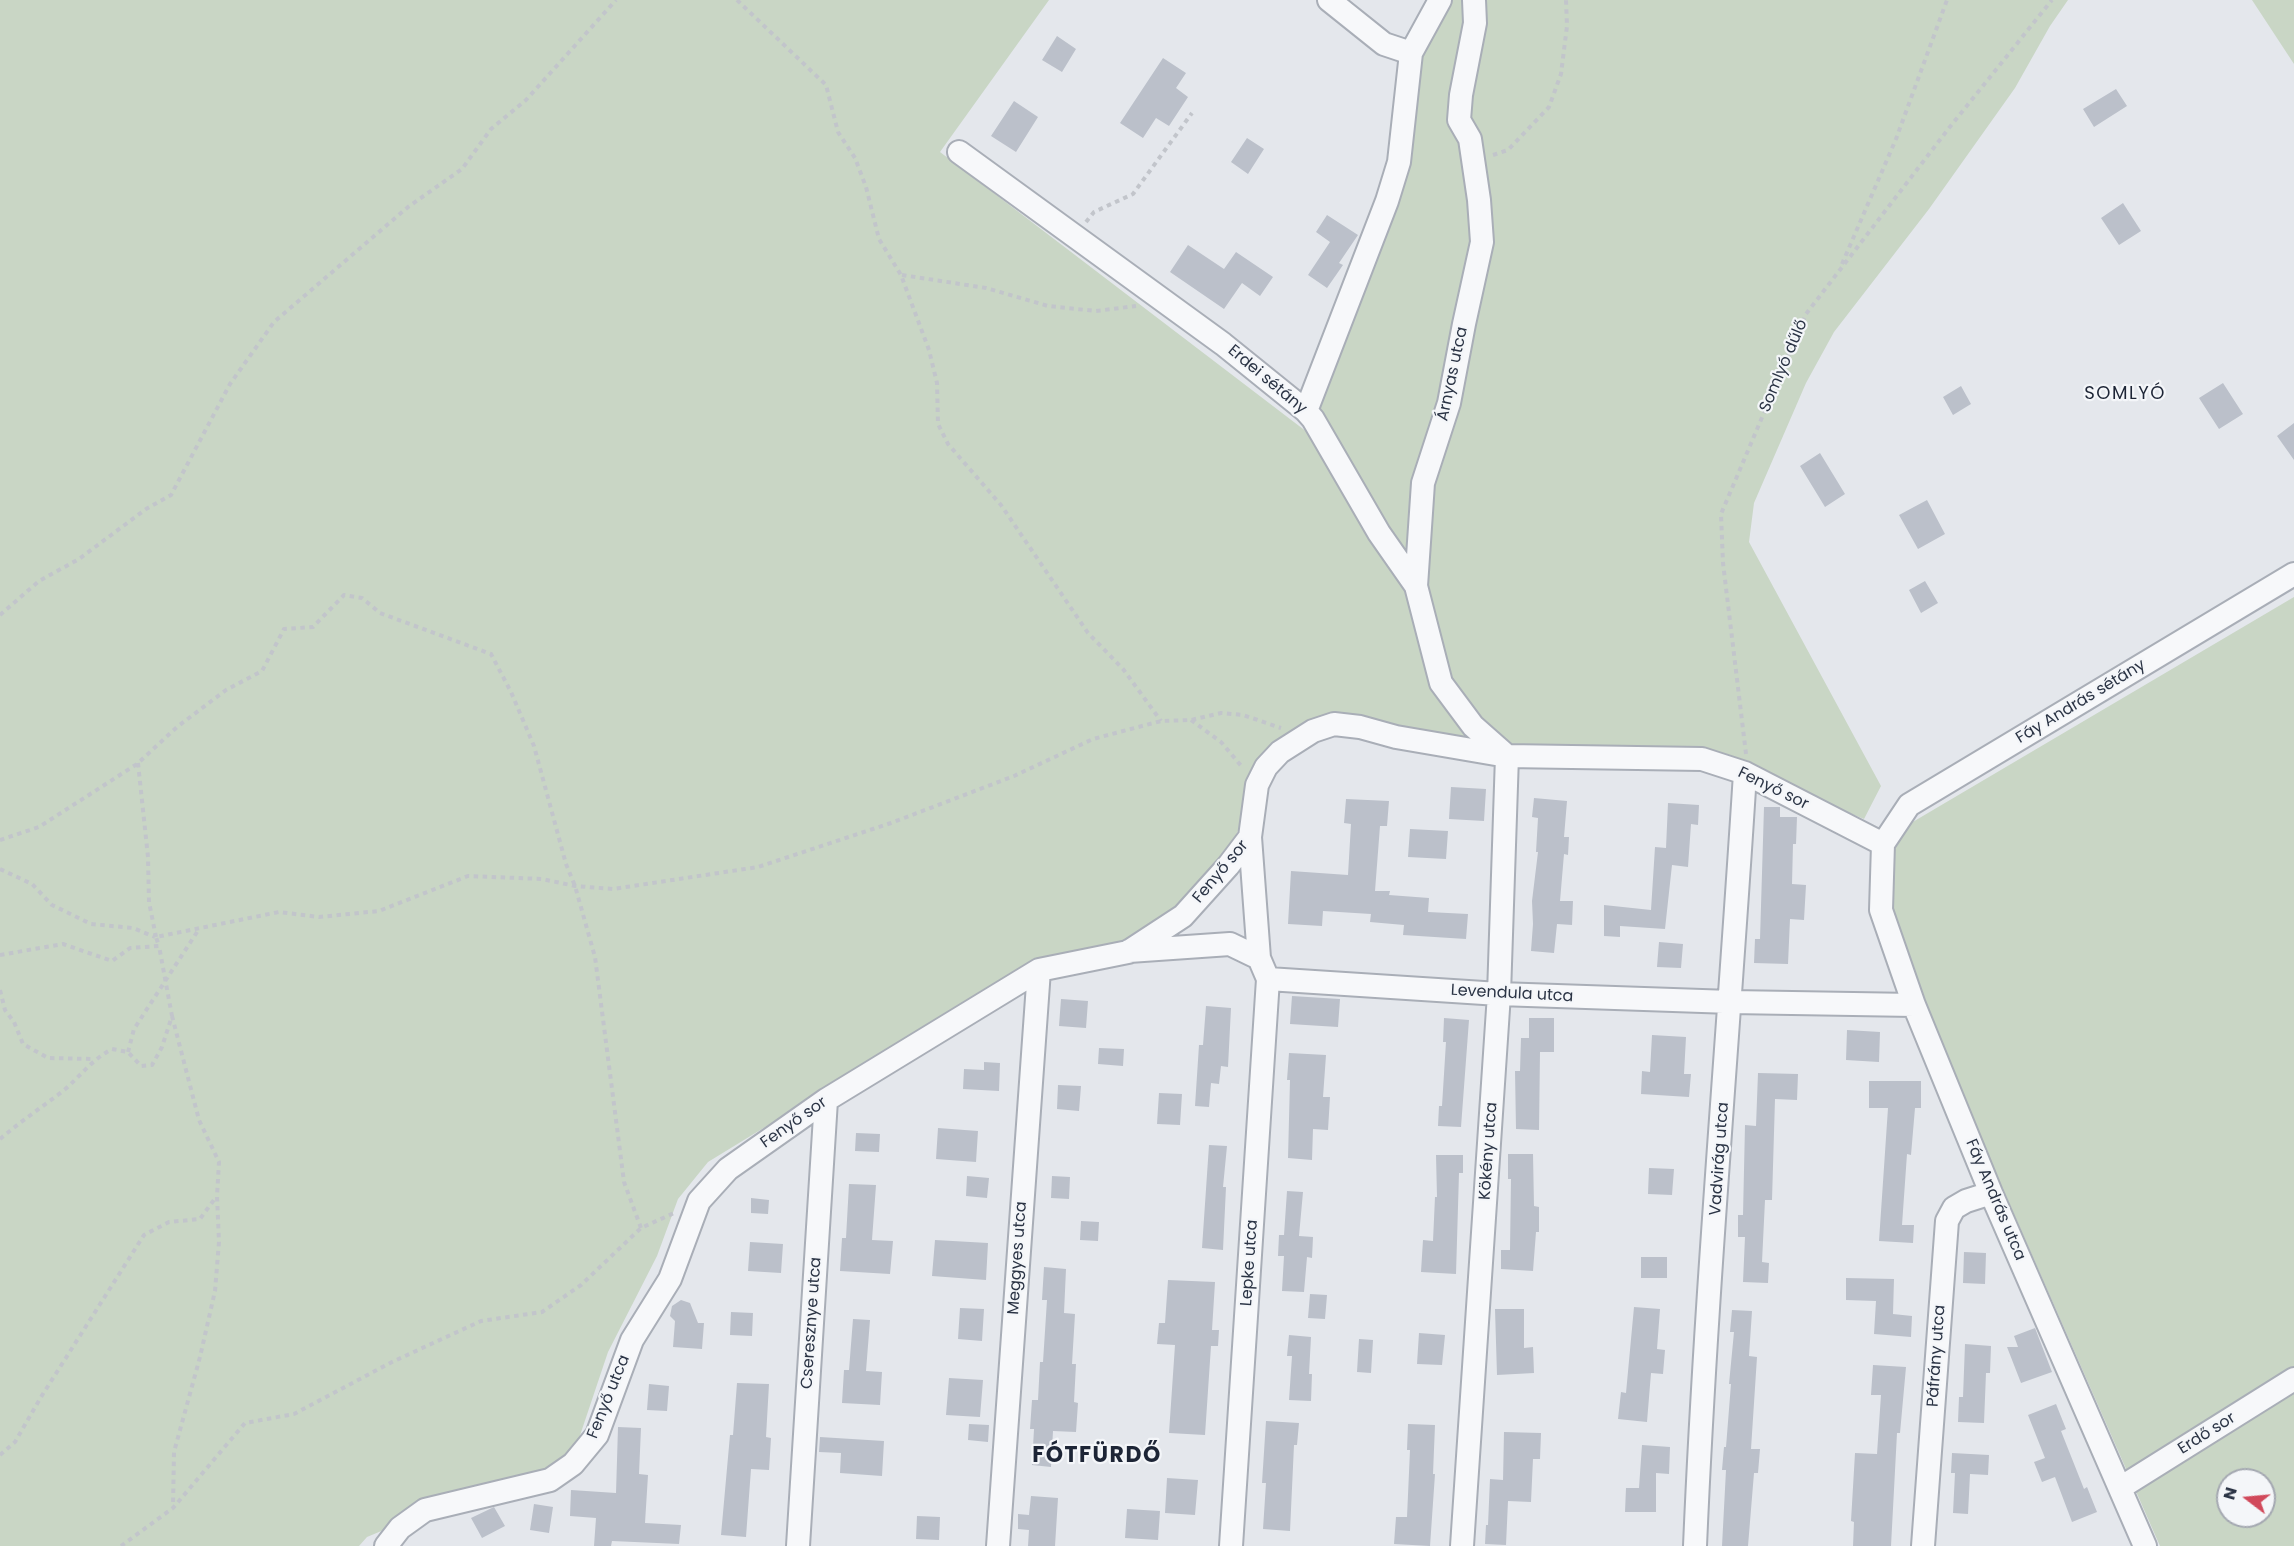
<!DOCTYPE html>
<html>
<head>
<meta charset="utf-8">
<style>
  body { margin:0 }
  #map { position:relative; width:2294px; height:1546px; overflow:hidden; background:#e4e7ec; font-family:Poppins,sans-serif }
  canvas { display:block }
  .north { position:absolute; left:2216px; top:1468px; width:60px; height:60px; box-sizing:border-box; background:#f4f6f9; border:2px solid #a4a8b1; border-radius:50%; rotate:286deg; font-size:16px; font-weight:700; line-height:24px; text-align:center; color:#2b3445 }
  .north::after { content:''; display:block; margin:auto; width:21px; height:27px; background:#d1495b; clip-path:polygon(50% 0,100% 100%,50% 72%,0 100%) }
</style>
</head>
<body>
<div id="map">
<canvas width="2294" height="1546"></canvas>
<div class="north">N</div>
</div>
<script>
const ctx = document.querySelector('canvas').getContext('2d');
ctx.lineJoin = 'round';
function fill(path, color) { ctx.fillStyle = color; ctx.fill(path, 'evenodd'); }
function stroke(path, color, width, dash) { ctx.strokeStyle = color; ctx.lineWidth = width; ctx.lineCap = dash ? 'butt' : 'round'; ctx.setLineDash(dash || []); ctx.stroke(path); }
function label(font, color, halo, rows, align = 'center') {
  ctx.font = font + ' Poppins,sans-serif'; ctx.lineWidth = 4.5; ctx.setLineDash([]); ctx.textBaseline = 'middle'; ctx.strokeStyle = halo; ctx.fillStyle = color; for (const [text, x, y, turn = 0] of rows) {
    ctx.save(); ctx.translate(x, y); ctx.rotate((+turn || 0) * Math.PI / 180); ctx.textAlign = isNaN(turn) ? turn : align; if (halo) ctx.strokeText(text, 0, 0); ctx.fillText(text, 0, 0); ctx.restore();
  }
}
fill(new Path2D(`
  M0 0H1049L940 152 1307 432 1313 419 1422 52 1451 0H2068L2050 26 2015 88 1929 209 1834 332 1806 383 1754 503 1749 542 1881 786 1864 819 1700 750 1626 746 1474 751 1335 729 1286 748 1257 785 1222 869 1185 903 1131 939 1080 952 1015 974 708 1162 678 1199 657 1256 608 1352 564 1483 417 1516 367 1537 359 1546H0Z
  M2252 0H2294V64Z
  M2294 597V1546H2160L1929 1021 1888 912 1893 852 1911 823ZM2228 1480H2264V1516H2228Z`), '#c9d6c5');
fill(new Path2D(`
  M1057 36 1076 49 1062 72 1042 60Z
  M1163 58 1186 73 1176 88 1188 97 1169 126 1156 118 1143 138 1120 123Z
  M2116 89 2127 106 2094 127 2083 109Z
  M1014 101 1038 117 1016 152 991 136Z
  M1247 138 1264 149 1248 174 1231 162Z
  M2123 203 2141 231 2119 245 2101 218Z
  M1327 215 1358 235 1339 263 1343 265 1327 288 1308 275 1330 242 1316 232Z
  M1188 245 1224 269 1236 252 1273 277 1260 296 1242 283 1224 309 1170 272Z
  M2223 383 2243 414 2219 429 2199 398Z
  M1961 386 1971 404 1953 415 1943 397Z
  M2294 423V460L2277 436Z
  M1820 453 1845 494 1825 507 1800 466Z
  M1927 500 1945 534 1918 549 1899 515Z
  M1925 581 1938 603 1921 613 1909 590Z
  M1451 787 1486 789 1484 821 1449 819Z
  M1534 798 1567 801 1564 837H1569L1568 855 1564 854 1560 901H1573L1572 925 1557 924 1554 953 1531 951 1533 924 1532 901 1538 852H1536L1538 818 1532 817Z
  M1346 799 1389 801 1387 826H1380L1375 891H1390L1389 895 1429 898 1428 912 1468 914 1466 939 1403 935 1404 925 1370 922 1371 914 1323 911 1322 926 1288 924 1291 871 1348 875 1351 824 1344 823Z
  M1668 803 1699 805 1698 825 1691 824 1688 867 1672 865 1665 929 1620 926V937L1604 936V905L1651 910 1655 847 1666 848Z
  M1764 807H1780V817H1797L1796 844H1793L1792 884 1806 885 1804 920 1790 919 1788 964 1754 963 1755 939H1760Z
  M1410 829 1448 831 1446 859 1408 857Z
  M1659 942 1683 944 1681 968 1657 967Z
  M1292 996 1340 999 1338 1027 1290 1024Z
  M1061 999 1088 1001 1086 1028 1059 1026Z
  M1206 1006 1231 1008 1228 1067 1221 1066 1219 1084 1211 1083 1209 1107 1195 1106 1199 1045H1203Z
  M1444 1018 1469 1020 1461 1127 1438 1126 1439 1106H1442L1446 1042H1443Z
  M1529 1018H1554V1052H1540L1539 1130 1516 1129 1515 1071H1520L1521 1038H1529Z
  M1847 1030 1880 1032 1879 1062 1846 1060Z
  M1652 1035 1686 1037 1684 1074H1691L1689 1097 1641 1094 1642 1071 1650 1072Z
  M1099 1048 1124 1049 1123 1066 1098 1064Z
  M1289 1053 1326 1055 1323 1097H1330L1328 1130 1313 1129 1312 1160 1288 1158 1290 1080H1287Z
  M984 1062 1000 1063 999 1091 963 1089 964 1069 984 1070Z
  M1758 1073 1798 1074 1797 1100 1775 1099 1772 1200H1765L1762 1262 1769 1263 1768 1283 1743 1282 1745 1237H1738V1215H1743L1745 1125 1756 1126Z
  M1869 1081H1921V1108H1915L1911 1155 1907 1154 1902 1225H1914L1913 1243 1879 1241 1888 1108H1869Z
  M1058 1085 1081 1086 1079 1111 1057 1109Z
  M1159 1093 1182 1094 1180 1125 1157 1124Z
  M938 1128 978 1131 976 1162 936 1159Z
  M856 1133 880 1134 879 1152 855 1151Z
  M1209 1145 1227 1146 1223 1187H1226L1223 1250 1202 1248Z
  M1508 1154H1533L1534 1206 1539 1207V1232H1536L1533 1271 1501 1269V1250H1510L1511 1179H1508Z
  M1436 1155H1463V1173H1459L1456 1274 1421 1272 1423 1240 1433 1241 1435 1197H1437Z
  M1649 1168 1674 1169 1672 1195 1648 1194Z
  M967 1176 989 1178 987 1198 966 1196Z
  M1052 1176 1070 1177 1069 1199 1051 1198Z
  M849 1184 876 1185 872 1240 893 1241 890 1274 840 1271 842 1238H846Z
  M1287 1191 1303 1192 1299 1236 1313 1237 1312 1258 1307 1257 1304 1292 1282 1291 1284 1256H1278L1279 1235H1284Z
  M751 1198 769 1200 768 1214 751 1213Z
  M1081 1221 1099 1222 1098 1241 1080 1240Z
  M935 1240 988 1243 986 1280 932 1276Z
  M750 1242 783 1244 781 1273 748 1271Z
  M1964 1252 1986 1253 1985 1284 1963 1283Z
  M1641 1257H1667V1278H1641Z
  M1044 1267 1066 1269 1064 1313 1075 1314 1072 1364H1076L1074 1402 1078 1403 1076 1432 1053 1431 1051 1467 1032 1465 1034 1429H1030L1032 1400H1038L1040 1362H1043L1047 1300H1042Z
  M1846 1278 1894 1279 1893 1314 1912 1316 1911 1337 1874 1334 1876 1301 1846 1300Z
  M1168 1280 1215 1282 1212 1330H1219L1218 1346H1211L1205 1435 1169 1433 1175 1345 1157 1344 1159 1323H1165Z
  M1310 1294 1327 1295 1325 1319 1308 1318Z
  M681 1300 690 1303 698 1323H704L702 1349 673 1347 675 1321 670 1316 672 1306Z
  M1634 1307 1660 1309 1657 1349 1665 1350 1663 1374 1651 1373 1647 1422 1618 1419 1621 1392 1626 1393Z
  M960 1308 984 1309 982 1341 958 1339Z
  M1495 1309H1524V1348L1533 1347 1534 1373 1497 1375Z
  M1732 1310 1752 1311 1749 1356 1757 1357 1751 1449H1760L1758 1473H1754L1748 1546H1722L1726 1470H1722L1724 1447H1726L1731 1384H1729L1734 1332H1730Z
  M731 1312 753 1313 752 1336 730 1335Z
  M853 1319 870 1320 866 1371 882 1372 880 1405 842 1403 844 1370H849Z
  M2035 1328 2052 1372 2021 1383 2007 1347H2018L2014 1336Z
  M1419 1333 1445 1335 1442 1365 1417 1364Z
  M1289 1335 1311 1337 1309 1374H1312L1311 1401 1289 1400 1292 1356H1287Z
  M1359 1339 1373 1340 1371 1373 1357 1372Z
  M1965 1344 1991 1346 1990 1373H1986L1984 1423 1958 1422 1959 1397H1963Z
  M1873 1365 1906 1367 1900 1433H1897L1891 1546H1853L1854 1522 1851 1521 1855 1453 1877 1454 1881 1395H1871Z
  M949 1378 983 1380 980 1417 946 1415Z
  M737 1383 769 1384 766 1437 771 1438 769 1470 751 1469 746 1537 721 1535 730 1435H733Z
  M649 1384 669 1386 667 1411 647 1410Z
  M2056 1404 2066 1429 2061 1431 2084 1489 2087 1487 2097 1512 2072 1522 2055 1477 2042 1482 2034 1462 2045 1458 2028 1415Z
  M1266 1421 1299 1423 1297 1445H1294L1290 1531 1263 1529 1266 1483H1262Z
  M969 1424 989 1425 988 1442 968 1440Z
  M1408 1424 1435 1425 1433 1474H1435L1430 1546 1394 1544 1396 1517H1407L1410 1450H1407Z
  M618 1427 641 1428 639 1474 648 1475 645 1523 681 1525 679 1544 612 1541 611 1546H594L596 1518 570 1516 571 1490 616 1493Z
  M1504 1432 1541 1433 1540 1459H1533L1531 1502 1508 1501 1506 1545 1485 1544 1486 1525H1488L1490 1479 1503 1480Z
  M820 1437 884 1441 882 1476 840 1473 841 1453 819 1452Z
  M1642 1445 1670 1447 1669 1474 1656 1473V1512H1625L1626 1488H1639Z
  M1952 1453 1989 1455 1988 1475 1970 1474 1968 1514 1953 1513 1955 1473H1951Z
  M1167 1478 1198 1480 1195 1515 1165 1513Z
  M1031 1496 1058 1498 1055 1546H1028L1029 1530 1018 1529V1514L1029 1515Z
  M534 1504 553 1507 549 1533 530 1530Z
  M494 1507 505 1526 482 1538 471 1518Z
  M1127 1509 1160 1511 1158 1540 1125 1538Z
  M917 1516 940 1517 939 1540 916 1539Z`), '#bbc0ca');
const minor = new Path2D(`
  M1411 53 1440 0
  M959 152 1223 344 1306 411 1313 419 1379 533 1416 586 1441 683 1473 726 1507 756 1499 994 1462 1546
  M1306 411 1387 201 1399 162 1411 53 1384 44 1329 0
  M1416 586 1423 483 1449 403 1464 324 1482 242 1479 200 1470 139 1459 120 1461 95 1475 23 1474 0
  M1250 837 1259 958
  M1883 844 1881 910 1914 1005 1991 1193 2145 1546
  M1883 844 1909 805 2294 574
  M1129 951 1230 944 1259 958 1268 979 1499 994 1731 1002 1914 1005
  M2120 1488 2294 1379
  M386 1546 400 1528 425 1510 550 1480 573 1464 597 1435 632 1340 670 1279 699 1201 728 1169 826 1100 1039 970 1128 952 1183 916 1228 866 1250 837 1257 785 1266 767 1280 752 1313 731 1334 724 1360 727 1396 737 1507 756 1702 759 1745 773 1883 844
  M798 1546 826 1100
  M998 1546 1039 970
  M1231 1546 1268 979
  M1695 1546C1706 1288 1729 1030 1745 773
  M1923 1546 1947 1221 1954 1208 1966 1201 1991 1193`);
stroke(minor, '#a9aeb7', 26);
stroke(new Path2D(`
  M737 0 826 85 838 132 855 158 866 187 879 239 901 275 929 350 937 383 938 424 948 444 1001 505 1088 633 1123 669 1161 721
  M1493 155 1508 150 1549 107 1561 74 1567 26 1566 0
  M1086 222 1094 212 1133 194 1192 113
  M1842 264 1896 139 1947 0
  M902 275 986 288 1048 306 1096 311 1136 306
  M0 615 39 581 79 559 146 509 171 495 230 384 274 322 408 207 462 169 491 129 526 100 616 0
  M1191 720 1221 742 1243 768
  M1746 754 1723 563 1721 514 1806 314 1949 128 2052 0
  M138 763 148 857 149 902 156 937
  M0 840 39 827 137 764 177 727 226 690 262 671 284 629 313 627 344 595 362 598 380 613 491 654 511 692 534 746 566 864 575 886 595 957 624 1182 641 1228
  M0 869 32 884 52 905 91 924 133 928 155 937
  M0 955 63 944 112 961 130 948 159 946 156 937 279 912 319 917 379 911 468 876 542 879 575 886 613 889 758 867 891 823 1014 776 1093 739 1161 721 1191 720 1221 713 1243 715 1281 728
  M0 990 5 1010 14 1022 23 1044 48 1058 93 1059
  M172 1016 199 1120 219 1162 217 1196 219 1242 215 1291 200 1357 174 1452 173 1507
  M128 1052 134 1029 199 929
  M0 1139C20 1122 42 1107 63 1091 81 1076 90 1061 112 1049L128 1052 141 1066 152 1065 162 1047 172 1016 159 946
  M0 1455 15 1442 41 1397 144 1235 169 1222 200 1219 216 1197
  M121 1546 173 1508 245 1423 294 1414 392 1362 481 1321 542 1312 581 1285 641 1228 674 1213`), '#c2c5cb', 4, [4.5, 4.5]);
stroke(minor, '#f7f8fa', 22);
label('16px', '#2b3445', '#f4f6f9', [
  ["Somlyó dűlő",1784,366,-67],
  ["Árnyas utca",1453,374,-78],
  ["Erdei sétány",1267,380,40],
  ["Fáy András sétány",2081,702,-31],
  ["Fenyő sor",1773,789,26],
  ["Fenyő sor",1221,872,-50],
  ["Levendula utca",1512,994,3],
  ["Fenyő sor",794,1123,-35],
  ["Kökény utca",1489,1151,-86],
  ["Vadvirág utca",1720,1159,-86],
  ["Fáy András utca",1995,1200,67],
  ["Meggyes utca",1018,1258,-86],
  ["Lepke utca",1250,1263,-86],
  ["Cseresznye utca",812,1323,-86],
  ["Páfrány utca",1937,1356,-86],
  ["Fenyő utca",609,1397,-68],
  ["Erdő sor",2207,1434,-32]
]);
ctx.letterSpacing = '1.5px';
label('18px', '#1d2536', '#f4f6f9', [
  ["SOMLYÓ",2125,394]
]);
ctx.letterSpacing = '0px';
ctx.letterSpacing = '1.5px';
label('bold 22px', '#1d2536', '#f4f6f9', [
  ["FÓTFÜRDŐ",1097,1456]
]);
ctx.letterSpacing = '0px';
</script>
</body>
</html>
